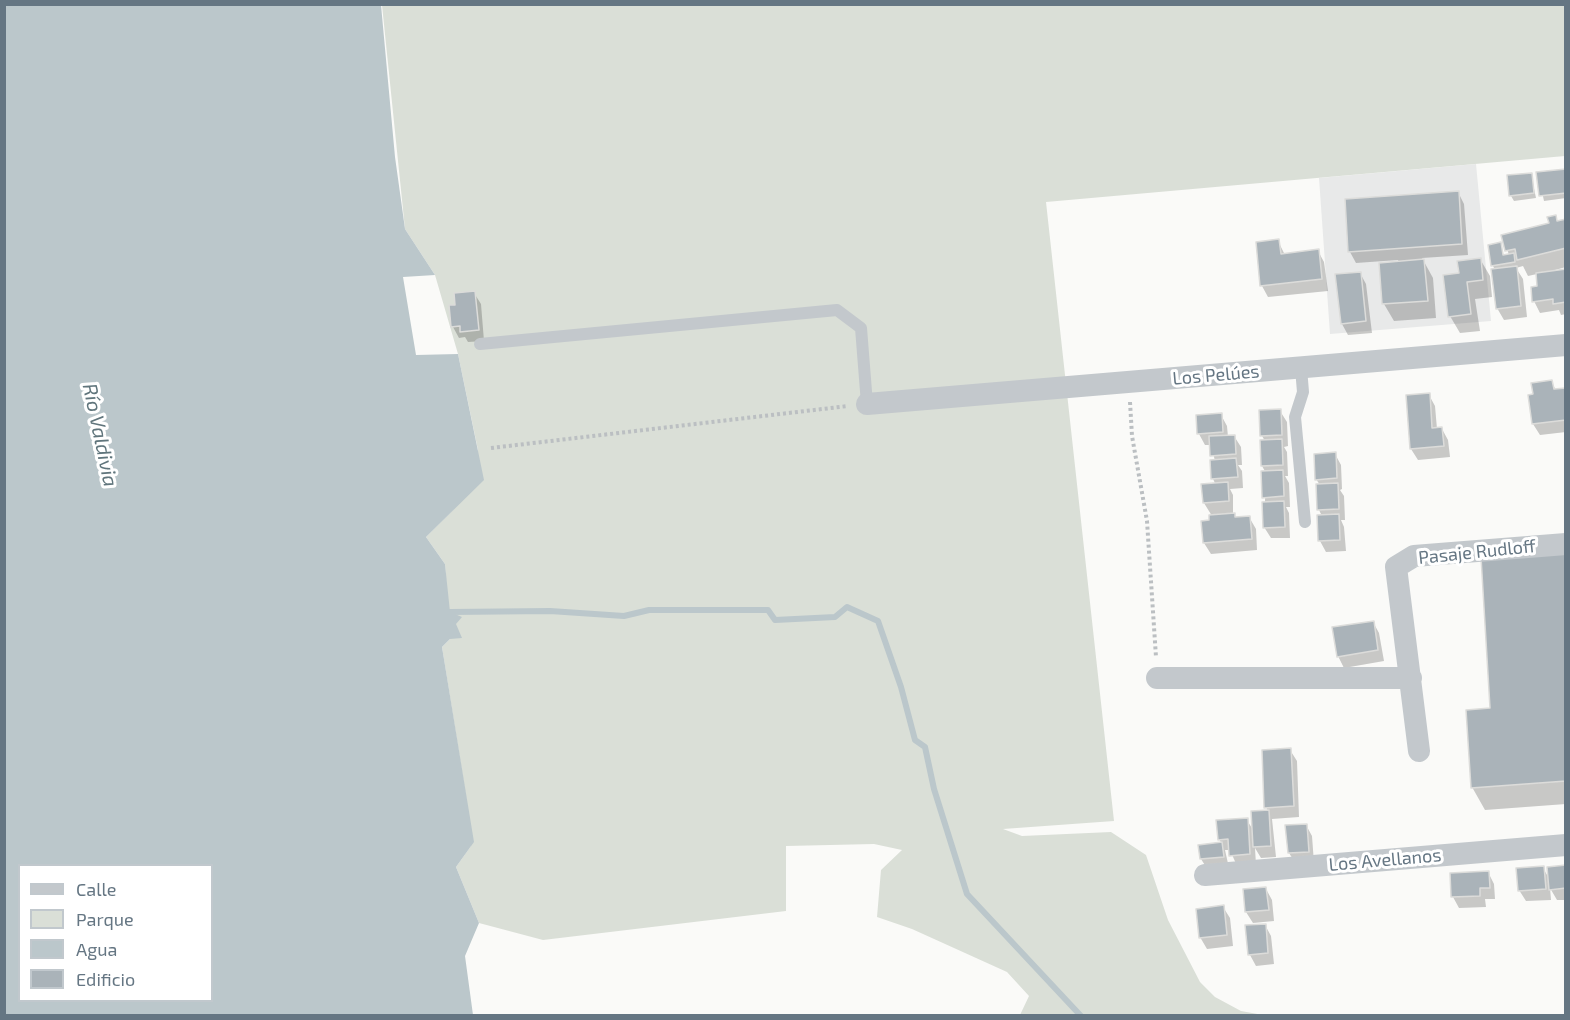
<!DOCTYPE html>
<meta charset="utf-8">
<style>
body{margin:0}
#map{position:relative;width:1570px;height:1020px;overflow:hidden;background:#fafaf8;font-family:"Exo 2",sans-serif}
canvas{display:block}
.frame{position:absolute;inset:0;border:6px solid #657683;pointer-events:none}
.legend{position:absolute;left:18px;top:864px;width:195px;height:138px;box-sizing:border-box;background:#fff;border:2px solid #c1c8cd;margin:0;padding:8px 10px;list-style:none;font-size:18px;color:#657683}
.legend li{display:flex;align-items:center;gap:12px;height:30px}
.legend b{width:30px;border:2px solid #c1c8cd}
</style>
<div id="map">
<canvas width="1570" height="1020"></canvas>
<div class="frame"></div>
<ul class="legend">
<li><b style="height:8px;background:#c3c8cc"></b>Calle</li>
<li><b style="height:16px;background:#dadfd7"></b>Parque</li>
<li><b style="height:16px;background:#bbc7cb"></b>Agua</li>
<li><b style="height:16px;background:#aab3b9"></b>Edificio</li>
</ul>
</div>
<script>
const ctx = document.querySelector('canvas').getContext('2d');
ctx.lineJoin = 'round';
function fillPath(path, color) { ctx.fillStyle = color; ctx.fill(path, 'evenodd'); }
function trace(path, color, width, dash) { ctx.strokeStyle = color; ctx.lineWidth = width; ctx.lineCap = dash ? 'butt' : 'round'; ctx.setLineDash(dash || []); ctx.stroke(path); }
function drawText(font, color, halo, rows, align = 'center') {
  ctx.font = font + ' "Exo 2",sans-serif'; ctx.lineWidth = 6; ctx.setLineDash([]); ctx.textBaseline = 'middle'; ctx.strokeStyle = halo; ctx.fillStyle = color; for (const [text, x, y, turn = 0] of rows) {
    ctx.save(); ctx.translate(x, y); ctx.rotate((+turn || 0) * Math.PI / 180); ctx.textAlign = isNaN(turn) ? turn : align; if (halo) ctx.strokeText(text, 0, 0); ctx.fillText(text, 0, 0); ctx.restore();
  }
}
fillPath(new Path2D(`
 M1476 164 1491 321 1330 334 1319 178Z`), '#e8e9e9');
fillPath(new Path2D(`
 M382 5H1565V156L1046 202 1114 821 1003 829 1022 836 1111 832 1146 855 1168 920 1200 982 1215 997 1241 1011 1263 1015H1020L1029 996 1007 972 912 929 877 917 881 870 902 850 874 844 786 846V911L543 940 479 923 456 867 471 846 467 803 442 647 450 639 445 564 426 537 453 510 478 450 458 354 435 275 405 229Z`), '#dadfd7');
fillPath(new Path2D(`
 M5 4 381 5 395 157 405 229 435 275 403 277 416 355 458 354 484 480 426 537 445 564 450 612 462 617 456 624 462 638 450 639 442 647 474 842 456 867 479 923 465 956 473 1015H5ZM20 866H212V1000H20Z`), '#bbc7cb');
fillPath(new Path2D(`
 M1565 170 1566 198 1544 201 1538 173Z
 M1531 174 1536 198 1514 201 1511 196Z
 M1458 192 1464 204 1468 255 1422 258 1433 278 1436 318 1394 321 1384 304 1381 264 1399 263 1398 260 1356 263 1350 252Z
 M1555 217 1558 222 1566 221V267L1555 270 1566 271V314L1561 315 1559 310 1540 313 1534 301 1539 288 1537 274 1528 276 1523 266 1516 268 1523 279 1527 317 1504 320 1497 308 1495 270 1493 266 1500 244 1504 256 1509 255 1503 236 1550 224Z
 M1278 241 1285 255 1318 251 1324 262 1328 291 1268 297 1262 286Z
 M1480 259 1490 276 1492 297 1475 299 1480 331 1460 333 1450 316 1460 274Z
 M1360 273 1366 284 1372 333 1348 335 1342 324Z
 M474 293 481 304 484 341 468 342 465 337 459 338 453 327 457 306Z
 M1551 382 1556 390 1566 389V432L1540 435 1533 424Z
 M1429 395 1435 406 1437 429H1442L1448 440 1450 457 1418 460 1411 449Z
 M1280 411 1287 422 1288 446 1284 447 1287 452 1288 476H1285L1289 483 1290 507H1286L1289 513 1290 538H1271L1264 527 1266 473 1262 466 1265 441 1262 436 1261 412Z
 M1221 415 1227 426 1228 437 1234 436 1241 447 1242 465H1238L1242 471 1243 488 1230 489 1233 495V513L1236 518 1249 517 1256 529 1257 550 1211 554 1204 543 1203 522H1211L1212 516 1204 503 1216 485 1213 479 1215 461 1211 445H1205L1199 434Z
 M1335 454 1341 465 1342 489 1340 490 1344 496 1345 520H1341L1344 527 1346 551 1326 552 1320 541 1322 516 1319 510 1320 485 1316 479Z
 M1566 551V804L1485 810 1472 787 1492 710Z
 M1373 622 1379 633 1384 661 1344 668 1338 656Z
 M1290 750 1297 761 1299 817 1272 819 1276 857 1261 858 1255 848 1256 865 1237 866 1230 850H1225L1229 868 1208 870 1201 859 1200 847 1222 844 1219 839 1247 820 1253 830 1268 811 1266 807Z
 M1306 825 1312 836 1314 863 1296 864 1289 853 1287 827Z
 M1566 867V900H1557L1550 888 1551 900 1526 901 1519 890 1543 868 1550 880Z
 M1488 872 1494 884 1495 899H1485L1486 907 1459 908 1453 897 1452 874Z
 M1266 889 1272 900 1274 921 1253 923 1246 912Z
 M1223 907 1230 918 1233 946 1207 949 1200 937Z
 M1265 925 1271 936 1274 964 1256 966 1250 955Z`), '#0003');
trace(new Path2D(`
 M450 612 550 611 624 616 649 610H768L775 620 835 617 847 607 878 621 901 687 915 740 925 747 934 789 967 894 1081 1016`), '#bbc7cb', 6);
const building = new Path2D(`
 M1566 169V193L1539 196 1536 172Z
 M1532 173 1534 193 1509 196 1507 175Z
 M1459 191 1462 244 1348 252 1345 199Z
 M1556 215 1557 221 1566 219V248L1517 260 1515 249 1505 251 1501 235 1549 223 1547 217Z
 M1279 239 1281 254 1319 249 1322 279 1260 286 1256 242Z
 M1501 242 1503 255 1514 253 1515 262 1491 266 1488 245Z
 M1481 258 1483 280 1467 282 1471 314 1448 317 1443 275 1459 273 1457 261Z
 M1424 259 1428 301 1382 304 1379 263Z
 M1517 266 1521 306 1496 309 1491 269Z
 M1566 269V302L1553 304V299L1532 302 1531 287 1537 286 1536 273Z
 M1361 272 1366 321 1341 324 1335 274Z
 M475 291 479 330 460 332V326L451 327 449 305H455L454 293Z
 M1552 380 1554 389 1566 388V420L1532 424 1528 395 1533 394 1531 383Z
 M1430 393 1432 428 1442 427 1444 446 1410 449 1406 395Z
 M1281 409 1282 435 1260 436 1259 410Z
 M1222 413 1223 432 1197 434 1196 415Z
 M1235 435 1236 454 1210 456 1209 436Z
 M1282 439 1283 465 1261 466 1260 440Z
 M1336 452 1337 478 1315 480 1314 454Z
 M1236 458 1238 477 1211 479 1210 460Z
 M1283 470 1284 496 1262 498 1261 471Z
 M1228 482 1229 501 1203 503 1201 484Z
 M1338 483 1339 509 1317 510 1316 484Z
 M1284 501 1285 527 1263 528 1262 502Z
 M1235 513V517L1250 516 1252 539 1203 543 1201 521 1209 520V515Z
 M1339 514 1340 540 1318 541 1317 515Z
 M1566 549V781L1471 788 1466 710 1490 708 1481 557Z
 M1374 621 1378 650 1337 657 1332 627Z
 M1291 748 1294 806 1264 808 1262 750Z
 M1269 810 1271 846 1253 847 1251 811Z
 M1248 818 1250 854 1229 856 1228 839 1218 840 1216 820Z
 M1307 824 1309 852 1288 853 1285 825Z
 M1222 842 1224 857 1200 859 1198 845Z
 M1566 865V888L1549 890 1547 867Z
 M1544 866 1546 889 1518 891 1516 868Z
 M1489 871 1490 888H1480V896L1451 897 1450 873Z
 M1266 887 1269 910 1245 912 1243 889Z
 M1224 905 1227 935 1199 938 1196 909Z
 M1266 924 1268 953 1248 955 1245 925Z`);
fillPath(building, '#aab3b9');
trace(building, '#dcdcda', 1.5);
trace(new Path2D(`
 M1130 402 1132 436 1147 521 1156 657
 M491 448 848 406`), '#bbbfc2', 4, [3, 3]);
trace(new Path2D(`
 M480 344 837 310 861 328 867 404
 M1301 368 1303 392 1295 417 1305 522`), '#c3c8cc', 12);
trace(new Path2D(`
 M867 404 1566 345
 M1157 678H1411
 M1419 751 1396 567 1414 556 1566 544
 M1205 875 1566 845`), '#c3c8cc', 22);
drawText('18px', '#657683', '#fff', [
 ["Los Pelúes",1216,375,-5],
 ["Pasaje Rudloff",1477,552,-6],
 ["Los Avellanos",1385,860,-5]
]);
drawText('italic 20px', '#60757c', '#fff', [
 ["Río Valdivia",100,435,78]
]);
</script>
